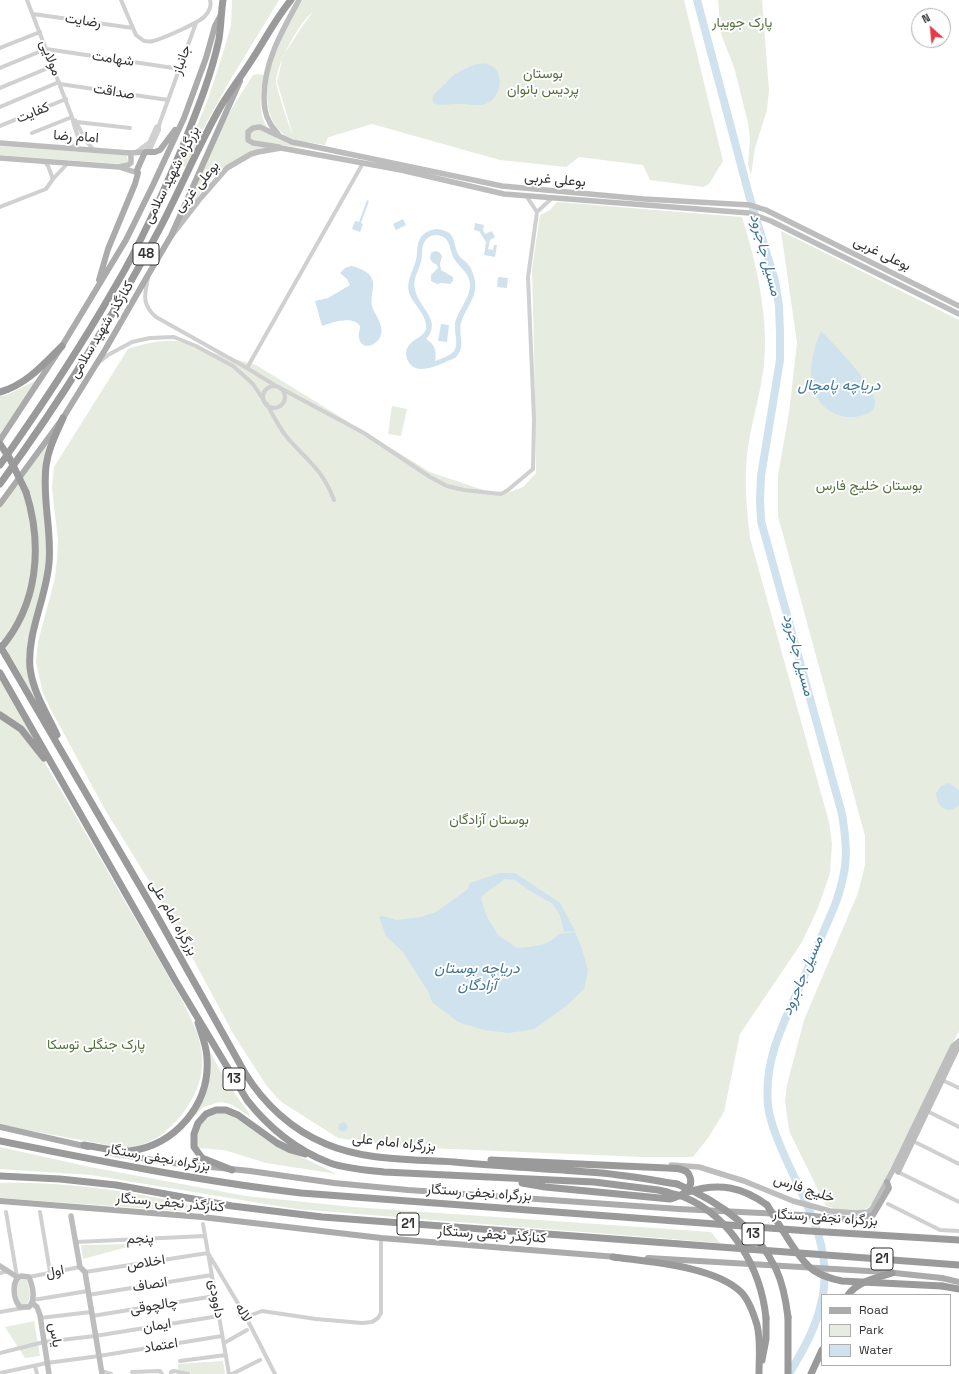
<!DOCTYPE html>
<meta charset="utf-8">
<style>
body{margin:0}
#map{position:relative;width:959px;height:1374px;overflow:hidden;background:#fff;font-family:"Space Grotesk",sans-serif}
canvas{display:block}
.legend{position:absolute;left:821px;top:1294px;width:130px;height:72px;box-sizing:border-box;background:#fff;border:1px solid #adadad;margin:0;padding:5px 7px;list-style:none;font-size:12px;color:#333}
.legend li{display:flex;align-items:center;gap:8px;height:20px}
.legend b{width:20px;border:1px solid #adadad}
.north{position:absolute;left:911px;top:8px;width:40px;height:40px;box-sizing:border-box;background:#fff;border:1px solid #adadad;border-radius:50%;rotate:333deg;font-size:11px;font-weight:700;line-height:16px;text-align:center;color:#333}
.north::after{content:'';display:block;margin:auto;width:14px;height:18px;background:#e63946;clip-path:polygon(50% 0,100% 100%,50% 72%,0 100%)}
</style>
<div id="map">
<canvas width="959" height="1374"></canvas>
<ul class="legend">
<li><b style="height:5px;background:#ababab"></b>Road</li>
<li><b style="height:11px;background:#e6ecdf"></b>Park</li>
<li><b style="height:11px;background:#cfe2ee"></b>Water</li>
</ul>
<div class="north">N</div>
</div>
<script>
const ctx = document.querySelector('canvas').getContext('2d');
ctx.lineJoin = 'round';
function fillPath(path, color) { ctx.fillStyle = color; ctx.fill(path, 'evenodd'); }
function trace(path, color, width, dash) { ctx.strokeStyle = color; ctx.lineWidth = width; ctx.lineCap = dash ? 'butt' : 'round'; ctx.setLineDash(dash || []); ctx.stroke(path); }
function drawText(font, color, halo, rows, align = 'center') {
  ctx.font = font + ' "Space Grotesk",Vazirmatn,sans-serif'; ctx.lineWidth = 4; ctx.setLineDash([]); ctx.textBaseline = 'middle'; ctx.strokeStyle = halo; ctx.fillStyle = color; for (const [text, x, y, turn = 0] of rows) {
    ctx.save(); ctx.translate(x, y); ctx.rotate((+turn || 0) * Math.PI / 180); ctx.textAlign = isNaN(turn) ? turn : align; if (halo) ctx.strokeText(text, 0, 0); ctx.fillText(text, 0, 0); ctx.restore();
  }
}
fillPath(new Path2D(`
 M232 0H279L229 82 203 129 159 233 187 165 185 167 181 164 208 99 224 50 231 25Z
 M303 0H684L723 161 709 184 703 187 650 180 643 165 579 157 566 167 500 160 372 124 329 137 308 136 328 137 325 145C313 143 297 142 286 136 263 122 264 82 272 60 274 53 278 47 281 40 287 26 293 12 303 0ZM313 12 301 28 283 56 277 82 293 135C290 129 276 87 276 82 277 63 299 22 313 12Z
 M718 0H762L769 90 767 110 755 148 751 175 748 164 750 138 748 123 734 67 721 34Z
 M258 74 264 75C261 91 257 112 267 127L262 125 246 132C244 149 262 147 273 147 260 152 241 156 229 164 211 175 195 201 183 219L181 216 224 121 253 75Z
 M256 129 264 130 281 140 304 148 256 142 251 139 250 134Z
 M0 146 124 155 127 156 128 161 127 164H120L0 155Z
 M557 202 742 217C756 261 769 317 764 364 761 395 750 425 747 456 744 484 747 511 750 538L829 822 832 844 830 873 818 908 802 942 740 1034 724 1112 708 1138 693 1157H643L404 1147 338 1138 280 1101 266 1085 234 1035 164 905 104 808 49 706 43 693 36 662 38 642 55 578 57 560 58 540 52 488 54 467 128 349C146 343 176 335 193 347L256 365 430 472 486 491 507 493 523 487 536 473 534 348 532 269 540 215 550 210Z
 M781 231 959 320V1031L877 1196C874 1200 872 1204 869 1207 859 1215 838 1209 826 1206L790 1133 788 1123 785 1101 787 1085 804 1020 858 893 865 865V836L778 516V475L789 413 797 343Z
 M37 380 0 434V396L7 395Z
 M392 406 407 409 401 436 388 434Z
 M58 426 49 444 47 560 28 656 48 721 5 647 11 638 38 564 22 477Z
 M19 481 25 497 32 533V574L21 611 2 643 0 639V507Z
 M0 680 38 745 0 714Z
 M0 717 11 724 41 756 182 1000C191 1018 200 1035 202 1055 205 1083 188 1112 167 1130 157 1140 142 1145 129 1149L0 1125Z
 M208 1048 224 1078 249 1113V1116L231 1104 220 1102 203 1107 195 1116V1113L205 1094Z
 M220 1111 238 1118 274 1144 337 1174 266 1163 224 1150 196 1148C197 1127 198 1116 220 1111Z
 M0 1147 90 1167 246 1196 353 1207 711 1232 720 1243 296 1209 91 1175 0 1169Z
 M0 1183C65 1181 129 1191 192 1205L181 1211 0 1198Z
 M138 1244 83 1259 81 1245Z
 M22 1279 27 1280C29 1289 33 1297 26 1305H22L19 1302 16 1285 17 1283Z
 M34 1321 40 1356 25 1358 5 1327Z
 M223 1361 225 1374H192L178 1371V1364Z`), '#e6ecdf');
fillPath(new Path2D(`
 M477 64C480 64 484 63 487 64 507 69 502 102 482 105 476 106 469 104 463 104 453 103 443 107 433 103 431 94 437 92 443 86 447 83 450 78 454 75 461 70 469 67 477 64Z
 M367 200 369 201 361 223 363 224 360 232 352 229 355 221 359 222Z
 M403 219 406 225 396 230 393 224Z
 M475 223 484 225 483 230 485 234 492 231 495 237 490 240 488 249 493 250 494 245H497L495 257 484 255 486 242 479 231 474 230Z
 M436 229C457 231 452 241 458 254 460 258 464 260 467 263 473 270 476 280 475 289 474 301 464 311 461 323 458 337 467 346 455 358 442 363 417 378 408 361 406 357 405 351 408 347 412 338 428 337 426 325 425 313 413 304 409 293 406 280 413 272 416 260 418 253 416 244 421 237 425 232 430 230 436 229ZM436 235C449 236 449 245 452 254 456 266 468 270 470 283 471 298 458 309 455 324 454 332 459 344 454 351 450 356 440 359 435 361 437 352 435 344 426 339 443 321 419 308 415 290 412 279 419 271 421 261 423 255 421 248 424 243 426 238 431 235 436 235Z
 M435 251 439 252 442 256 440 264 441 270 453 277V281L450 284 441 283 437 284 431 281V275L438 268 437 265 432 262 430 258 431 253Z
 M351 266C356 267 359 268 363 270 381 280 369 292 372 306 375 316 384 324 381 335 378 345 362 352 359 338 358 334 360 330 360 326 352 315 332 323 322 326L315 301 328 298 350 285 347 279 340 273 345 268Z
 M498 277 508 278 507 288 497 287Z
 M441 324 449 325 447 342 438 341Z
 M821 331C832 342 877 388 875 403 875 409 871 412 866 414 843 424 817 409 812 385 809 366 814 347 821 331Z
 M949 783 959 790V805C947 816 937 807 936 793L941 786Z
 M500 873H515L560 903 575 931 564 932 560 916 553 904 530 891 515 880 505 879 483 895 481 899 487 917 498 935 517 948C533 947 548 946 559 934L575 932 582 949 588 970 584 989 566 1006 534 1029 509 1033 484 1030 458 1022 432 1002 429 993 403 952 386 936 379 917 383 916 397 920 421 917 436 912 468 889 470 883Z
 M338.5 1127a4.5 4.5 0 1 1 9 0a4.5 4.5 0 1 1-9 0Z`), '#cfe2ee');
trace(new Path2D(`
 M697 0 749 195 775 281 779 306 780 333V360L761 476 760 500 761 521 842 814C848 851 848 869 835 905 823 933 811 961 799 988 781 1029 764 1061 768 1106 770 1121 776 1136 782 1150 802 1197 832 1241 823 1295
 M789 1374C803 1350 817 1327 822 1299`), '#cfe2ee', 8);
trace(new Path2D(`
 M27 0 72 117 74 125 78 137 76 144 71 148
 M121 0 136 35 144 41C147 41 150 42 153 41 162 39 198 23 204 17 209 12 212 7 210 0
 M33 14 133 28
 M0 48 40 32
 M0 68 46 49 180 69
 M60 84 168 100
 M0 88 53 66
 M0 107 59 82
 M75 120 86 141 94 150
 M77 122 130 128
 M0 126 66 99
 M32 133 72 117
 M136 152 148 143
 M145 152 156 127 159 125
 M149 152 159 130V125L196 23
 M44 161 48 166 53 179 68 163
 M527 197 537 212
 M0 207 46 189 53 179
 M148 278C145 294 141 304 156 317L247 368 276 386
 M98 363 108 355 132 342 150 338 174 337 196 346 233 366 253 384 265 402
 M247 368 363 163
 M263 397a11 11 0 1 1 22 0a11 11 0 1 1-22 0Z
 M282 389 364 433 430 477 447 486 464 490 501 494 508 490 533 469 534 419 528 277 537 212 552 198
 M267 404C273 415 278 426 286 436 306 460 322 468 334 500
 M942 1080 959 1088
 M927 1111 959 1127
 M913 1141 959 1164
 M898 1172 959 1202
 M888 1204 940 1230 959 1231
 M6 1212 17 1277
 M40 1212 50 1272
 M203 1224 229 1374
 M76 1242 205 1236
 M85 1272 208 1253 246 1317 275 1374
 M0 1273 8 1271
 M29 1277 80 1267
 M88 1295 212 1275
 M33 1300 88 1291
 M0 1312 23 1308
 M92 1316 215 1296
 M246 1317 262 1311 316 1319 362 1323 372 1322 378 1318 381 1313V1238
 M40 1318 91 1312
 M224 1343 247 1330
 M0 1353 44 1342 95 1336 219 1316
 M180 1361 226 1355
 M35 1366 37 1374
 M101 1371 111 1374
 M132 1372 160 1371 162 1374
 M0 1373 47 1363 99 1356 222 1336
 M171 1374V1372L174 1371 188 1374
 M232 1374 260 1360`), '#d0d0d0', 4);
trace(new Path2D(`
 M278 134C275 130 271 126 269 121 265 114 264 105 264 97 264 62 282 31 299 0
 M0 143 130 153 145 152
 M279 147 253 143 248 140V132L253 128 260 127 292 142 502 186 644 199 750 205 766 210 959 306
 M0 158 119 167 138 173
 M119 167 128 165 131 163V157L130 153
 M172 235 199 200 227 168 251 154 258 152 281 148 401 170 504 194 749 213 771 221 959 314
 M671 1165 699 1167 744 1181 793 1201 830 1211 856 1213 868 1212 872 1209 893 1170 953 1046 959 1041
 M898 1172 958 1047 959 1043
 M71 1216 80 1267 85 1272 102 1374
 M0 1266 17 1277
 M21 1276 29 1277C33 1287 36 1299 29 1307H20C13 1299 11 1280 21 1276Z
 M32 1303 37 1307 40 1315 49 1374`), '#bdbdbd', 5.5);
trace(new Path2D(`
 M99 280 108 249 135 184 138 173 137 170 145 152H155L160 150 175 130
 M0 440 62 346 126 240 153 185 184 118 206 58 215 26 221 15
 M0 504 63 418 105 350 148 275 171 236 240 81
 M0 1127 88 1147
 M111 1153 172 1163 250 1171 334 1183 408 1190 679 1209 802 1215 858 1220 873 1215 889 1188 887 1182
 M0 1201 202 1217 381 1238 617 1257
 M648 1258 885 1272 942 1278 959 1282`), '#ababab', 6);
trace(new Path2D(`
 M0 392C26 385 44 364 62 346
 M0 465C41 407 80 348 115 287 141 243 162 195 182 148 196 113 211 77 219 39 221 26 221 13 223 0
 M0 484C59 403 112 319 159 230 180 190 198 146 221 106 231 89 243 74 253 58 266 38 276 18 291 0
 M0 649C38 605 43 546 26 492
 M6 656 151 905 245 1073C264 1104 292 1130 326 1144 366 1161 411 1159 454 1162 490 1165 527 1168 563 1170 581 1172 600 1172 618 1175 638 1177 658 1181 677 1184
 M0 673 175 980 247 1100C268 1127 297 1151 330 1163 347 1169 366 1170 384 1172L594 1182 658 1190 667 1192
 M0 715 21 729 44 758
 M57 735C47 714 33 692 30 668 27 632 46 599 49 563 52 531 42 499 46 466 48 449 56 434 63 418
 M0 1141C99 1161 200 1181 301 1193L809 1231 959 1240
 M84 1145C98 1147 116 1152 130 1151 175 1145 210 1105 207 1059 207 1047 202 1035 198 1023
 M491 1160 667 1168C672 1168 679 1168 683 1170 687 1171 689 1174 690 1177 694 1189 680 1197 670 1199L545 1187 522 1183
 M232 1170 202 1158 194 1147V1134L198 1123 206 1114 216 1110H226L238 1115 277 1143 291 1150 305 1154
 M0 1176 60 1179 116 1185 232 1206 322 1217 959 1265
 M688 1192C719 1182 742 1187 767 1205
 M613 1257C650 1262 714 1266 741 1292 749 1300 754 1315 757 1325 761 1341 759 1358 759 1374
 M942 1286 959 1289
 M848 1295C858 1281 877 1278 892 1273
 M788 1317V1374
 M762 1360 766 1339V1318
 M811 1374 822 1350`), '#9a9a9a', 7);
trace(new Path2D(`
 M0 444 10 459 26 492
 M0 646 6 656
 M677 1184C719 1201 756 1228 776 1269 783 1284 786 1301 788 1317
 M667 1192C672 1194 679 1195 684 1197 732 1217 761 1269 766 1318
 M767 1205C778 1222 798 1259 813 1270 822 1276 832 1279 842 1281L942 1286`), '#9a9a9a', 7);
for (const [x, y, w] of [
 [146,254,26],
 [234,1079,22],
 [408,1224,22],
 [753,1234,22],
 [882,1259,22]
]) { const box = new Path2D(); box.roundRect(x - w / 2, y - 11, w, 22, 3); ctx.fillStyle = '#fff'; ctx.fill(box); trace(box, '#333', 1); }
drawText('bold 13px', '#333', null, [
 ["48",146,254],
 ["13",234,1079],
 ["21",408,1224],
 ["13",753,1234],
 ["21",882,1259]
]);
drawText('14px', '#333', '#fff', [
 ["رضایت",83,21,8],
 ["مولايی",50,58,69],
 ["شهامت",113,59,8],
 ["جانباز",182,60,-70],
 ["صداقت",114,92,9],
 ["کفایت",33,113,-22],
 ["امام رضا",76,137,4],
 ["بزرگراه شهید سلامی",172,175,-63],
 ["بوعلی غربی",555,180,5],
 ["بوعلی غربی",197,187,-50],
 ["بوعلی غربی",882,254,26],
 ["کنارگذر شهید سلامی",102,330,-59],
 ["بزرگراه امام علی",173,918,61],
 ["بزرگراه امام علی",394,1143,6],
 ["بزرگراه نجفی رستگار",158,1158,10],
 ["خلیج فارس",804,1189,18],
 ["بزرگراه نجفی رستگار",479,1193,4],
 ["کنارگذر نجفی رستگار",170,1203,5],
 ["بزرگراه نجفی رستگار",825,1218,4],
 ["کنارگذر نجفی رستگار",492,1235,4],
 ["پنجم",140,1239,-2],
 ["اخلاص",146,1263,-9],
 ["اول",55,1272,-11],
 ["انصاف",150,1285,-9],
 ["داوودی",216,1299,80],
 ["چالچوقی",154,1306,-9],
 ["لاله",243,1313,60],
 ["ایمان",157,1326,-9],
 ["یاس",55,1335,81],
 ["اعتماد",161,1346,-9]
]);
drawText('14px', '#56703f', '#fff', [
 ["پارک جویبار",742,23],
 ["بوستان",543,74],
 ["پردیس بانوان",543,90],
 ["بوستان خلیج فارس",869,486],
 ["بوستان آزادگان",489,820],
 ["پارک جنگلی توسکا",96,1045]
]);
drawText('italic 15px', '#3f7597', '#fff', [
 ["مسیل جاجرود",765,255,75],
 ["دریاچه پامچال",839,386],
 ["مسیل جاجرود",798,655,75],
 ["دریاچه بوستان",477,969],
 ["آزادگان",477,986],
 ["مسیل جاجرود",803,976,-67]
]);
</script>
